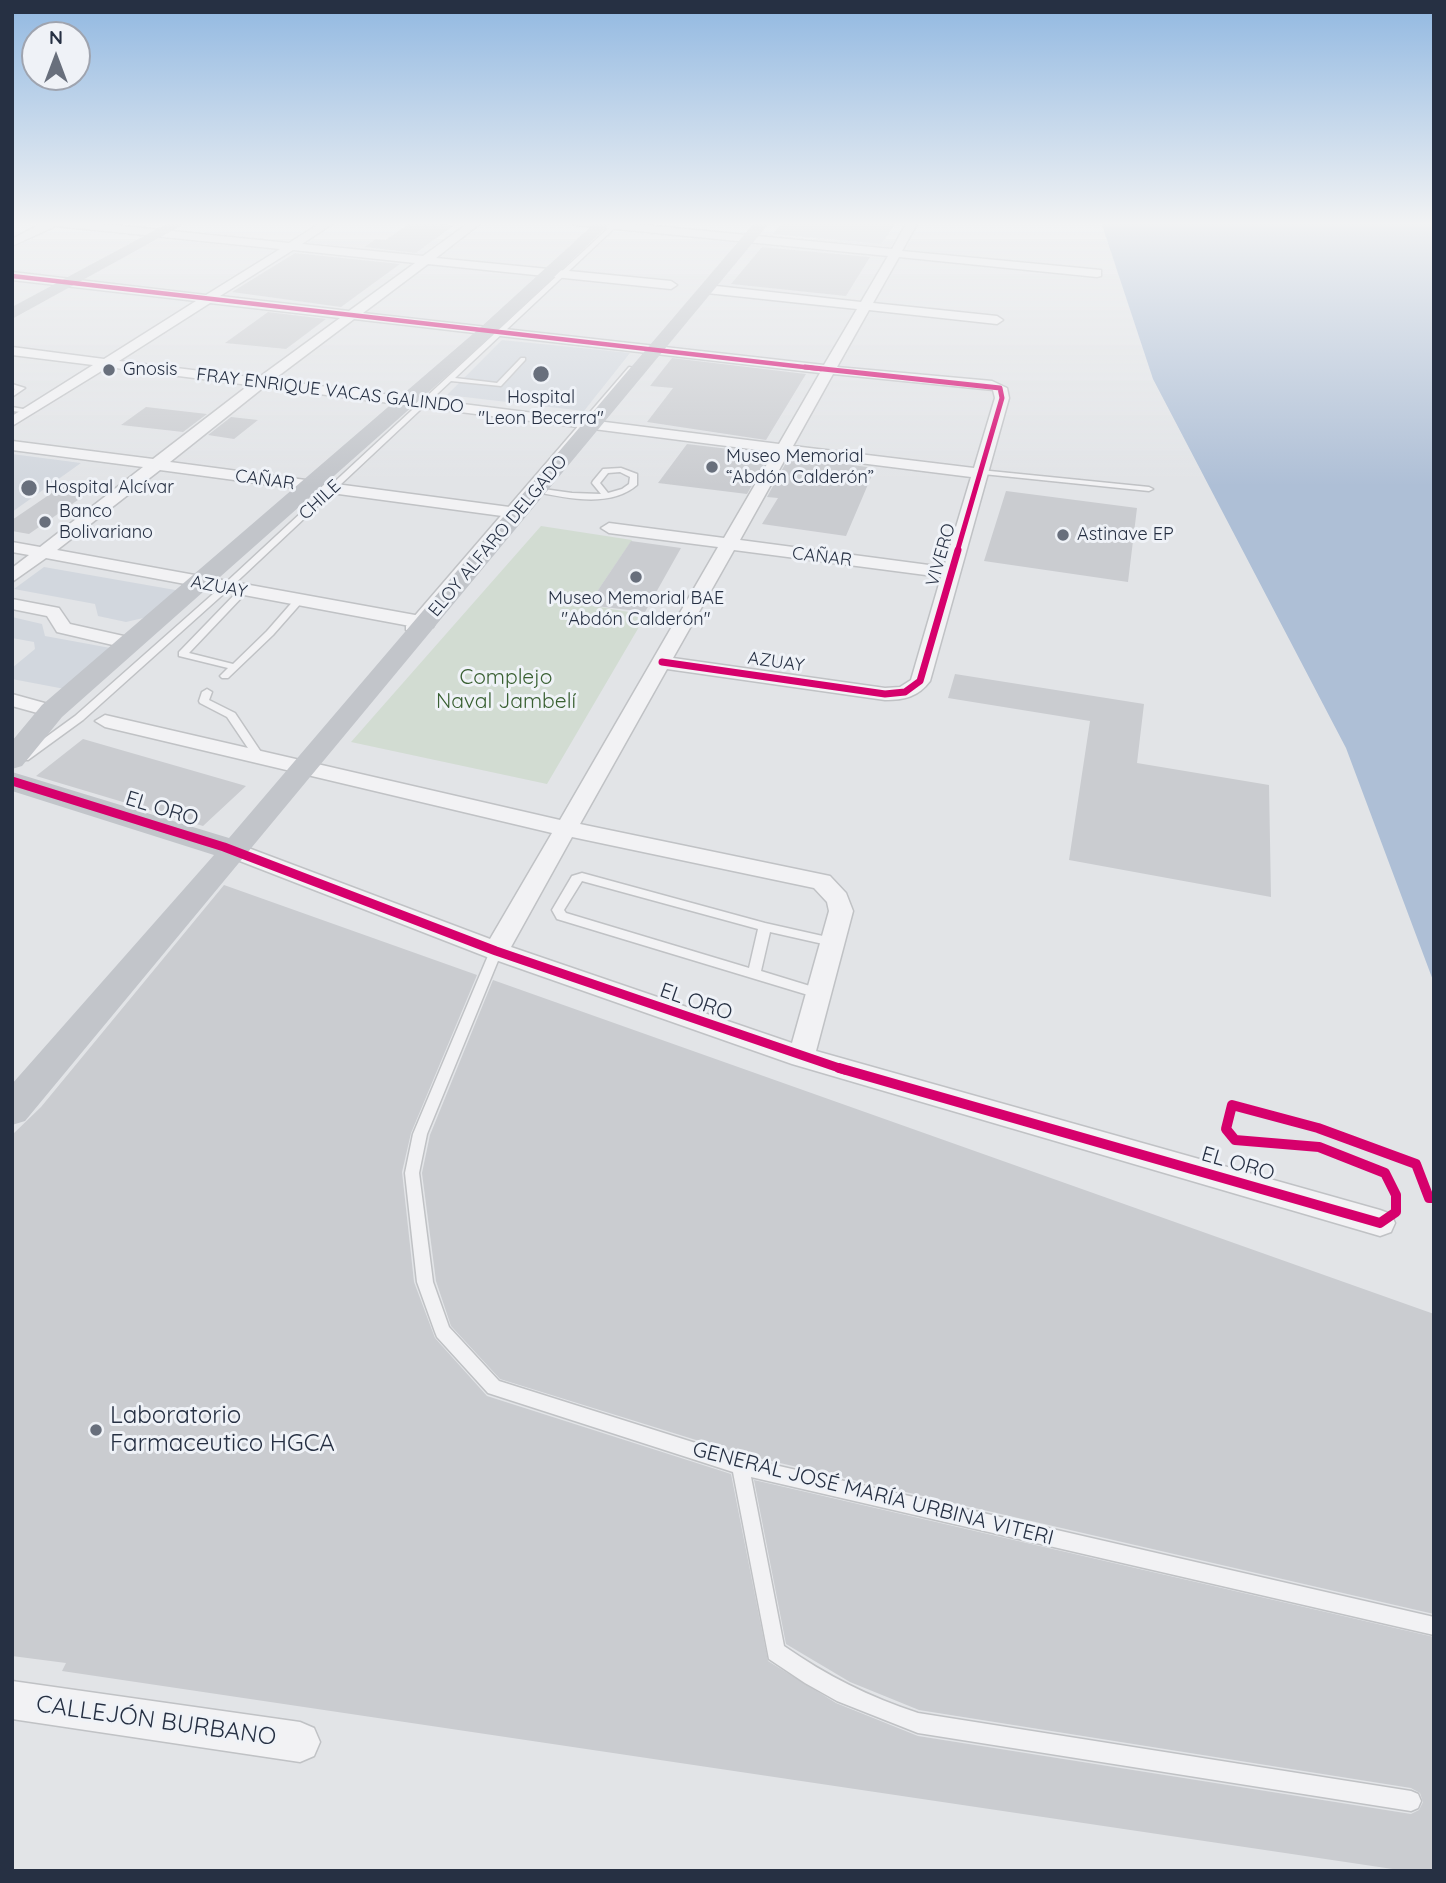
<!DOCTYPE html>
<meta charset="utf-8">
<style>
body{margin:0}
#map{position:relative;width:1446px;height:1883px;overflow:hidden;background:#e2e4e7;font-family:Quicksand,sans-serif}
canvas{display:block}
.frame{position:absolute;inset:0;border:14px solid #263043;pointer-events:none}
.north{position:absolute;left:21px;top:21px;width:70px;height:70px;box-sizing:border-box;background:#eff2f7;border:2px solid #9fa4af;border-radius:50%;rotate:0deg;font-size:19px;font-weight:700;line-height:28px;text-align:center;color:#263043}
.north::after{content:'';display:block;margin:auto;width:24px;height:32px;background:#686f7c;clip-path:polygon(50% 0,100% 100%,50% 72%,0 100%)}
</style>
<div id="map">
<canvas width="1446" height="1883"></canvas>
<div class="frame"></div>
<div class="north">N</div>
</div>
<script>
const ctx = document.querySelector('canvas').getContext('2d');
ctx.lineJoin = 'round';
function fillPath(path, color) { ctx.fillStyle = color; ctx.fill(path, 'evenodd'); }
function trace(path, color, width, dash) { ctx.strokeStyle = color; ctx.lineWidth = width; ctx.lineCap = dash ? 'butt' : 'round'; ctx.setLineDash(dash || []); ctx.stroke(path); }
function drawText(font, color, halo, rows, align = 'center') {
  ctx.font = font + ' Quicksand,sans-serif'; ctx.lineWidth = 6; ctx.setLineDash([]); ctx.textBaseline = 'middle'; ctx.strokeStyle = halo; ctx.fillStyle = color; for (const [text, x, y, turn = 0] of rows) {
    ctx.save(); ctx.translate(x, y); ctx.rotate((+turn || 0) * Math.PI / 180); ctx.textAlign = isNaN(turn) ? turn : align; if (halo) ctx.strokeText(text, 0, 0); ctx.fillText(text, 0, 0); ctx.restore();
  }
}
fillPath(new Path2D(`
 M783 222H897L881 244 773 234Z
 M502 340 630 353 584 411 447 395Z
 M12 454 81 463 12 512Z
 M44 567 181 591 152 616 126 622 98 616 95 604 14 589Z
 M12 617 42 624 45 636 116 649 70 690 12 679V668L35 649 34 642 12 638Z`), '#d2d7de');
fillPath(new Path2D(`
 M541 526 632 540 588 605 646 615 547 784 351 742Z`), '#d2dcd2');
fillPath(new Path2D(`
 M1101 222H1434V983L1346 748 1153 379Z`), '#aebfd6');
fillPath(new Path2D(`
 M411 222 454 225 416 253 364 247 376 239 386 240Z
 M762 247 870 257 846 296 731 284Z
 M295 253 400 264 341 307 232 292Z
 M268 312 326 319 286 349 225 343Z
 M672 358 806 374 766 440 647 422 673 388 650 386Z
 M146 407 207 414 183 432 121 425Z
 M231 417 258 420 234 439 208 435Z
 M687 444 770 454 747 494 658 483Z
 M789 457 875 468 846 536 762 524 778 498 767 497Z
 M68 482 98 486 29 534 12 531V520Z
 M1006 491 1137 508 1128 582 984 561Z
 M631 541 681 548 645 612 588 605Z
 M955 674 1144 704 1137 763 1269 785 1271 897 1069 860 1090 721 948 698Z
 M83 739 246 786 203 826 36 776Z
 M224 885 477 975 411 1133 402 1172 414 1282 435 1338 487 1396 731 1474 768 1661 836 1703 918 1736 1411 1814 1419 1810 1423 1802 1420 1793 1411 1788 919 1710 850 1682 786 1644 754 1480 1434 1637V1871H1406L62 1671 66 1663 12 1656V1135L41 1107Z
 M493 980 1434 1314V1614L741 1454 500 1379 451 1326 436 1281 422 1173 430 1135Z`), '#caccd0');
const lane = new Path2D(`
 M615 222H621L455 378 497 383 521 358H525V360L501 386 451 381 228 590 83 720 28 760H20L19 758 20 756 75 716 222 586Z
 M629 367 634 368 412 630H406V626Z
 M12 384 25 388 12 397V391L15 389 12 388Z
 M12 407 34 411 30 413 12 411Z
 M621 468 637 474V485C611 508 567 498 536 492L532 490 536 488 572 493 601 494 592 483 593 481 603 469ZM620 472 630 477 629 484 622 489 608 493 600 483 608 473Z
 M980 470 1149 487 1153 489 1149 491 983 474H980Z
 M242 589 246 592 245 594 189 653 233 664 267 631 295 599H301L303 601 273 635 228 678H222L220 676 228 668 179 656V652L239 590Z
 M207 689 212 692 209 700 235 713 265 758 264 760H256L227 717 200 703 199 701 202 692Z
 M582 873 765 923 836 939 838 942 836 945 832 946 770 932 761 971 823 990 824 993 823 996 818 998 557 919 552 910 572 876ZM582 881 758 929 749 968 566 913 564 910Z
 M496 947 502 951 427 1134 419 1173 433 1282 449 1327 499 1381 740 1457 1434 1617V1635L751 1477 784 1646C827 1676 869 1697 918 1713L1411 1791 1418 1794 1421 1801 1418 1808 1411 1811 918 1733 837 1701 805 1683 769 1659 733 1472 488 1393 437 1337 435 1332 417 1282 405 1173 413 1134 490 951Z`);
const street = new Path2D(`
 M83 222 289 243 322 222H335L302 244 423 256 470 222H482L436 258 671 281 677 285 671 289 428 264 363 313 824 365 857 309 707 293 701 289 707 285 861 302 888 256 576 225 571 222H612L892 249 907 222H918L902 251 1101 270V276L1097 277 899 257 873 303 997 316 1003 320 997 324 869 310 837 367 992 381 1007 388 1009 398 930 681C918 697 904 700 885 700L667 669 580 824 830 876 846 893 853 911 816 1051 1380 1210 1391 1214 1395 1223 1391 1232 1380 1236 792 1064 487 957 227 856 224 851 227 846H243L490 939 552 833 105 727 95 721 105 715 560 820 718 547 609 533 601 528 609 523 724 538 774 452 264 387 170 462 517 508 525 513 517 518 160 470 57 550 426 617 435 623 433 627 426 629 46 558 12 582V568L29 555 12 552V542L40 547 143 467 12 450V441L153 459 249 385 108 367 12 426V416L93 365 12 355V347L104 359 196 301 12 280V272L206 295 280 249 56 226 12 246V239L44 222ZM293 250 415 263 349 311 220 296ZM210 303 340 318 258 378 119 361ZM354 319 820 373 779 444 273 380ZM833 374 993 390 995 398 974 468 793 446ZM788 454 971 477 944 567 740 540ZM734 550 941 577 911 680 900 687 885 688 673 658ZM572 837 814 888 827 902 829 911 792 1043 511 947Z
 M12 599 59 608 70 624 137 639 139 643 130 649 57 632 47 616 12 609Z
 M12 694 59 707 62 711 52 717 12 706Z
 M12 1681 300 1722 314 1728 320 1742 314 1756 300 1762 12 1719Z`);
trace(lane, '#c0c2c5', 3);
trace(street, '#c0c2c5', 3);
fillPath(lane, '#f2f2f4');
fillPath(street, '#f2f2f4');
fillPath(new Path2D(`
 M170 222H188L12 319V307Z
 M596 222H612L493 335 62 717 22 766 12 769V741L42 705 481 327Z
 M755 222H770L25 1121 12 1125V1084L214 855 12 791V772L229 838Z`), '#c2c5ca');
trace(new Path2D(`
 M12 276 821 369`), '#d6006c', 4.5);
trace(new Path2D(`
 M805 367 1000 388 1002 398 957 552`), '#d6006c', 5);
trace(new Path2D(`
 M662 662 885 694 905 692 920 681 958 550`), '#d6006c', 7);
trace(new Path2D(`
 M12 781 224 847 496 951 845 1070`), '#d6006c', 9);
trace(new Path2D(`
 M839 1068 1380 1223 1396 1212V1195L1385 1173 1319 1147 1235 1140 1226 1129 1232 1105 1318 1128 1416 1164 1429 1198H1434`), '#d6006c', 10);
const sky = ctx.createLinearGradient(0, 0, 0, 486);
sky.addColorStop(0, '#91b8e1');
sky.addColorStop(0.46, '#f2f3f4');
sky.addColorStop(1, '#f2f3f400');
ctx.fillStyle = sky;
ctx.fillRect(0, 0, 1446, 486);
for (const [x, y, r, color] of [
 [109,370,7,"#686f7c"],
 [541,374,9,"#686f7c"],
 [712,467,7,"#686f7c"],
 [29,488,9,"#686f7c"],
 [45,522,7,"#686f7c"],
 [1063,535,7,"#686f7c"],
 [636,577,7,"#686f7c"],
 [96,1430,7,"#686f7c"]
]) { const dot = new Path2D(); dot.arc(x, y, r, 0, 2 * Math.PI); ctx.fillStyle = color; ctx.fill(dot); trace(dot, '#eff2f7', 2.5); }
drawText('18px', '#263043', '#eff2f7', [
 ["Gnosis",123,370],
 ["Hospital",541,398,"center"],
 ["\"Leon Becerra\"",541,419,"center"],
 ["Museo Memorial",726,457],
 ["“Abdón Calderón”",726,478],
 ["Hospital Alcívar",45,488],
 ["Banco",59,512],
 ["Bolivariano",59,533],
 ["Astinave EP",1077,535],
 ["Museo Memorial BAE",636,599,"center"],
 ["\"Abdón Calderón\"",636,620,"center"]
], 'left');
drawText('18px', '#263043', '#eff2f7', [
 ["FRAY ENRIQUE VACAS GALINDO",330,391,7],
 ["CAÑAR",265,480,8],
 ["CHILE",320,500,-43],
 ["ELOY ALFARO DELGADO",498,536,-50],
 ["VIVERO",941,555,-74],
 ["CAÑAR",822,557,7],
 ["AZUAY",219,587,11],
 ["AZUAY",776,662,8]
]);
drawText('21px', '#396032', '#eff2f7', [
 ["Complejo",506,678],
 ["Naval Jambelí",506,702]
]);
drawText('21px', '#263043', '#eff2f7', [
 ["EL ORO",162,809,17],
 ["EL ORO",696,1002,19],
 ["EL ORO",1238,1164,16],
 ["GENERAL JOSÉ MARÍA URBINA VITERI",873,1494,14]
]);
drawText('24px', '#263043', '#eff2f7', [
 ["Laboratorio",110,1416],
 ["Farmaceutico HGCA",110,1444]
], 'left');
drawText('24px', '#263043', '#eff2f7', [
 ["CALLEJÓN BURBANO",156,1721,8]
]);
</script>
